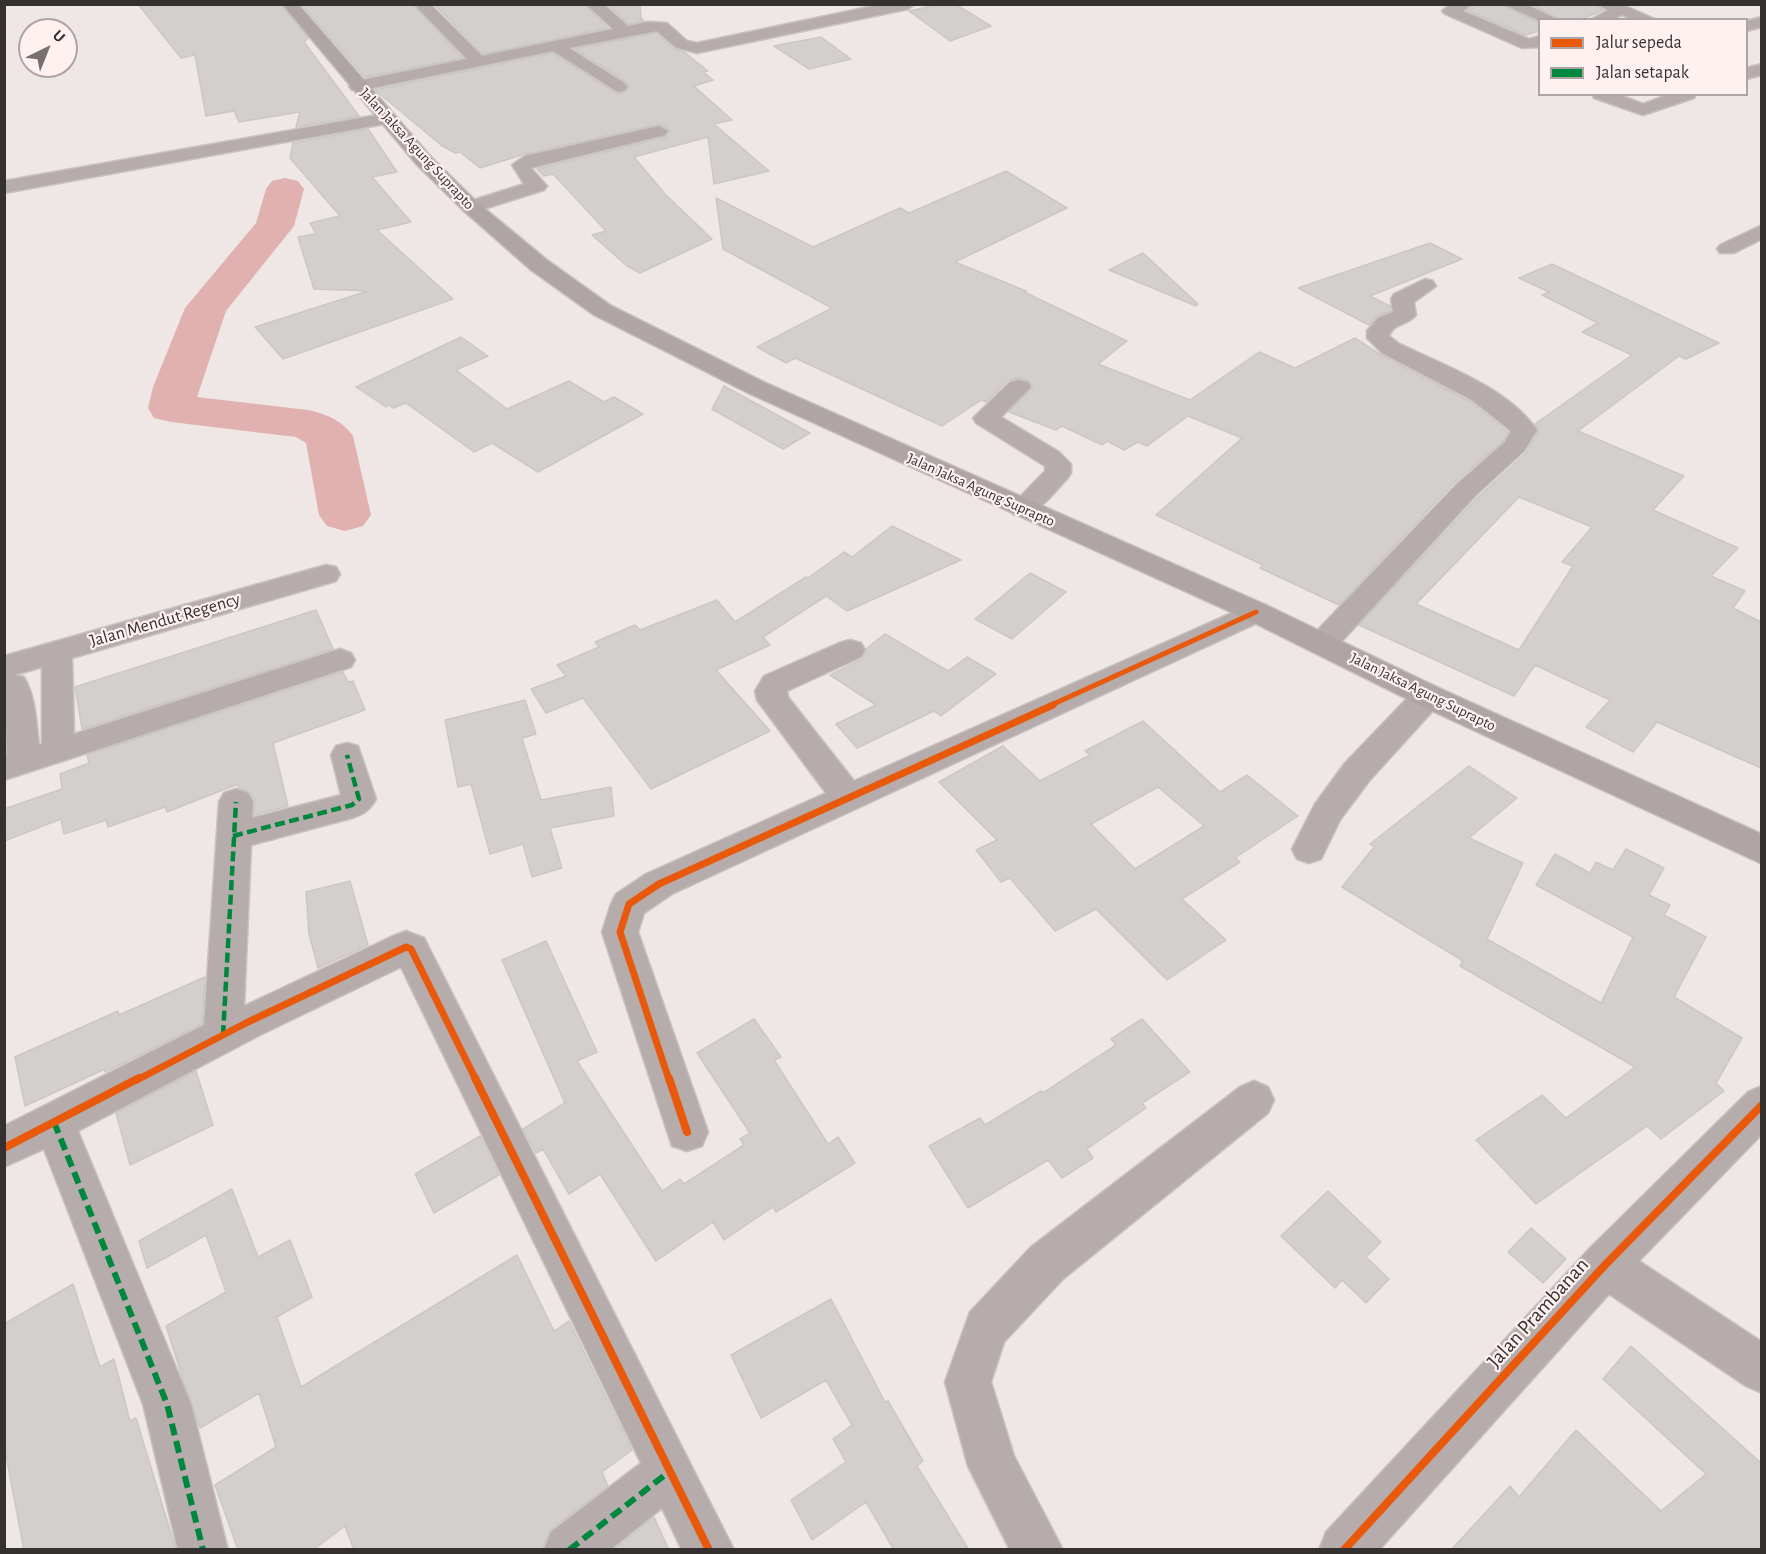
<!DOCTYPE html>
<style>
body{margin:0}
#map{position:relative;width:1766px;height:1554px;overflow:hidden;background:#eee7e6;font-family:"Alegreya Sans",sans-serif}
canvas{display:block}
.frame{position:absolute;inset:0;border:6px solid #363131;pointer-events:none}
.legend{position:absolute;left:1538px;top:18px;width:210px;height:78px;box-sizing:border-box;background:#fff1f0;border:2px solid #afa4a4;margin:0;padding:8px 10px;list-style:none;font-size:18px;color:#363131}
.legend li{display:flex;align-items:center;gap:12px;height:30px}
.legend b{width:30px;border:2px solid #afa4a4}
.north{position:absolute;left:18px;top:18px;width:60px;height:60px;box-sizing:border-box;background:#fff1f0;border:2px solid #afa4a4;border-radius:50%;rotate:43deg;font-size:16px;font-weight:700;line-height:24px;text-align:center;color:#363131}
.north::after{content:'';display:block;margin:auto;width:21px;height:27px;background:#767170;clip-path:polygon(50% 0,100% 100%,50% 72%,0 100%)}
</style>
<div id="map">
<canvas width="1766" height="1554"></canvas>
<div class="frame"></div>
<ul class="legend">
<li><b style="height:8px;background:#e8590c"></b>Jalur sepeda</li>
<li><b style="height:8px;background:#00873e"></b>Jalan setapak</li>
</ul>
<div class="north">U</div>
</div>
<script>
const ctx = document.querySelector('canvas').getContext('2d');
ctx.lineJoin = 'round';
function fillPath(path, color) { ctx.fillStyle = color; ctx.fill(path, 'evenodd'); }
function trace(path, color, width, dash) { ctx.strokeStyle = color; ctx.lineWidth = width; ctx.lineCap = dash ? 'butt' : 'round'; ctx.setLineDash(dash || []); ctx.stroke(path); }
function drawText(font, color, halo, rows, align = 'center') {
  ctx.font = font + ' "Alegreya Sans",sans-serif'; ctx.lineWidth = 4.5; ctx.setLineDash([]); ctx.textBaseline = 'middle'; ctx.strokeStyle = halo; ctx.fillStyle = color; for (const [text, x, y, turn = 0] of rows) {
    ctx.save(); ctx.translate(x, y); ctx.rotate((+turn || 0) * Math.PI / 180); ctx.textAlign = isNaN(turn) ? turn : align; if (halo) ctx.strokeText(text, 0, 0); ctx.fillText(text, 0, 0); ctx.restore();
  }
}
fillPath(new Path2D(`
 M285 178 298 181 304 189 294 226 226 311 197 397 308 410C326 414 342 420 353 436L371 515 363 526 345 531 327 526 319 515 306 443 296 437 171 422 154 418 148 408 153 387 185 308 256 223 266 189 272 181Z`), '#e1b1af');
const building = new Path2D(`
 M138 4H280L308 38 304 42 359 116 296 127 300 112 239 122 234 111 206 116 195 55 181 58Z
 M301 4H412L463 58 365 77Z
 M434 4H584L608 28 483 54Z
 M607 4H640L641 18 644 21 629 24Z
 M941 4H955L991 26 950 41 909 11Z
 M1474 4H1501L1539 23V31L1526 35 1467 10Z
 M1531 4H1595L1603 10 1580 20H1561Z
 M656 33 674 49 683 51 708 71 703 72 713 80 694 86 732 120 714 124 769 171 714 184 708 137 634 157 665 194 712 239 640 273 627 266 592 235 606 231 553 174 544 176 537 169 666 137 669 129 659 124 525 154 480 168 460 152 455 153 441 145 375 90 553 53 617 94 624 93 629 87 625 81 575 49Z
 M821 37 851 59 809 69 774 46Z
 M368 129 397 172 372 177 411 222 377 230 453 299 283 359 255 327 368 291 314 289 298 237 316 234 310 223 340 216 290 158 293 143Z
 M1006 171 1067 208 955 262 1026 291 1024 292 1127 341 1098 364 1190 400 1259 352 1295 368 1355 338 1381 355 1471 402 1508 432 1503 441 1455 482 1339 605 1260 568 1263 565 1156 515 1242 438 1188 416 1147 446 1138 442 1124 450 1107 441 1102 445 1062 426 1056 430 1009 412 1033 387 1028 380 1019 378 1008 380 986 402 981 400 942 426 795 358 786 363 757 347 832 308 723 249 716 198 813 247 900 208 909 213Z
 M1430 243 1462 259 1370 296 1390 306V311L1377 316 1369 325 1298 288Z
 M1143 253 1198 304 1196 306 1109 270Z
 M1552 264 1719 343 1686 359 1679 356 1578 431 1684 476 1653 510 1738 548 1711 576 1745 591 1733 608 1761 622V768L1657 722 1633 752 1586 727 1610 700 1535 665 1514 696 1359 625 1477 498 1526 453 1539 431 1535 424 1632 355 1582 332 1598 323 1542 295 1549 292 1519 278ZM1519 497 1592 527 1562 562 1573 566 1519 650 1416 604Z
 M461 337 488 356 456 370 507 409 569 381 604 402 614 397 643 414 538 472 492 443 474 452 406 403 393 408 389 405 386 407 356 387Z
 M724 386 810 433 783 449 712 409Z
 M892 526 961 560 847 611 826 596 763 637 770 645 716 670 770 731 651 789 583 698 546 713 531 689 566 676 557 665 599 647 595 642 635 625 640 630 717 600 735 622 806 577 808 578 844 552 852 557Z
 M1030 573 1066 592 1012 639 975 619Z
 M316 610 333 649 82 729 75 687Z
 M885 634 948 671 967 657 996 674 941 716 934 711 857 748 836 724 876 705 830 675 862 659 867 648Z
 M343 672 348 682 353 681 365 710 273 743 288 806 254 815 255 801 250 792 239 788 238 784 167 812 165 807 108 827 106 820 64 834 61 819 4 841V809L62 789 60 774 89 763 87 755Z
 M525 700 536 734 522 738 541 800 611 787 614 816 550 828 562 868 532 877 523 844 490 854 471 784 458 787 445 720Z
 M1143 721 1220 792 1247 775 1298 816 1235 858 1240 862 1182 899 1226 940 1167 980 1096 909 1055 931 1010 878 1001 882 976 850 997 840 939 782 1003 746 1040 781 1090 755 1085 751ZM1158 787 1204 826 1135 869 1091 824Z
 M1469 766 1517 798 1469 838 1523 863 1487 939 1601 1003 1633 937 1536 885 1555 854 1590 873 1596 862 1613 870 1626 849 1664 868 1649 895 1670 905 1664 915 1706 937 1674 997 1742 1038 1716 1083 1724 1091 1661 1139 1647 1126 1536 1204 1476 1140 1542 1095 1566 1118 1635 1067 1460 966 1463 961 1342 887 1374 847 1370 844Z
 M350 881 368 945 318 968 309 934 306 892Z
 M546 941 597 1052 577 1061 662 1191 680 1179 684 1184 744 1145 740 1139 750 1133 697 1053 754 1019 781 1057 774 1060 828 1144 838 1137 855 1163 776 1212 773 1207 724 1240 713 1222 656 1261 600 1174 569 1194 543 1149 536 1153 523 1129 565 1103 502 960Z
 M205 977 202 1024 105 1072V1069L25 1106 15 1057 118 1011 119 1015Z
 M1142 1019 1190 1072 1142 1103 1146 1108 1087 1149 1093 1158 1062 1178 1048 1160 968 1208 929 1146 980 1118 985 1125 1041 1091 1043 1093 1116 1045 1111 1039Z
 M196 1071 213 1125 130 1165 116 1113Z
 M480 1136 499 1175 434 1213 415 1174Z
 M232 1189 258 1257 290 1240 312 1297 277 1317 301 1387 517 1255 554 1331 569 1321 632 1450 602 1472 608 1486 550 1530 542 1550H354L345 1526 313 1550H238L215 1485 276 1447 259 1393 200 1428 181 1373 166 1326 226 1292 206 1235 147 1268 139 1241Z
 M1328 1191 1381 1242 1366 1257 1389 1279 1366 1303 1342 1280 1335 1288 1281 1236Z
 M1531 1228 1566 1259 1543 1283 1508 1252Z
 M73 1284 100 1367 114 1359 130 1421 136 1418 176 1550H24L4 1445V1324Z
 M831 1299 885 1402 888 1401 923 1461 917 1466 969 1550H894L866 1502 812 1540 791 1500 846 1462 833 1439 852 1425 826 1380 761 1418 731 1355Z
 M1631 1346 1761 1463V1550H1451L1510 1486 1519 1497 1576 1430 1661 1511 1706 1474 1603 1379Z
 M654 1517 669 1550H614Z`);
fillPath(building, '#d4cfcf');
trace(building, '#ccc7c6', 1.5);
const minor = new Path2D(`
 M414 4H430L482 56 613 29 586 4H603L628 26 648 22 667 23 687 41 697 43 883 4H915L908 9 697 53 675 47 657 31 569 48 624 83 627 87 624 91 618 92 553 51 358 91 352 90 349 86 352 82 467 59Z
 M1451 4H1472L1463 11 1529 39 1540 36V47L1522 48 1445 14 1442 11Z
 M1503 4H1525L1559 20 1540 21Z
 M1597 4H1621L1657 20H1634L1622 15 1612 20H1590L1608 10Z
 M1762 17V27L1746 31V21Z
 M1762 64V75L1746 79V68Z
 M1592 94H1617L1643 104 1670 94H1696L1694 98 1643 115 1594 98Z
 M389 113 398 118 395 122 4 193V181Z
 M659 126 668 131 665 135 531 168 547 186 544 190 471 213 464 211 461 207 464 203 524 184 512 165 525 156Z
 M1762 225V239L1734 253H1720L1717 249 1720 245Z
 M1425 279 1433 281 1436 286 1414 302 1416 315C1409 325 1393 323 1389 336L1398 343C1444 366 1506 386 1537 430L1524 451 1475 496 1333 651 1322 654 1311 651 1307 644 1311 637 1457 484 1505 442 1511 431 1472 400 1382 353 1367 338V331L1378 318 1393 312 1391 299 1394 294Z
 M1019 380 1028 382 1031 387 1001 417 1059 452 1071 464V473L1067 479C1052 494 1036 520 1013 514L1009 508 1045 471V466L976 423 973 418 1010 382Z
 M326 565 336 567 340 574 336 581 72 658 74 734 340 649 351 653 355 660 351 667 4 780V755H7L4 656ZM42 667V744L39 745C36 721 36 698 24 677L15 675Z
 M1256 602 1266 605 1271 612 1266 619 672 894 644 913 638 932 708 1132 702 1146 687 1151 672 1146 602 932 611 904 616 894 646 874 826 793 757 700 755 691 764 676 839 643 850 640 861 643 865 650 861 657 787 691 788 697 854 781Z
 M1428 685 1439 688 1444 696 1439 704 1369 781 1340 820 1321 859 1309 863 1297 859 1292 849 1315 804 1345 763 1417 688Z
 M347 743 358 746 376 799C370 810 364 814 352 818L251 845 244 1006 393 936 406 931 424 938 734 1550H682L662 1508 610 1550H544L551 1532 641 1463 401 967 260 1035 78 1131 191 1404 228 1550H178L143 1404 44 1149 4 1167V1126L204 1025 219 802 224 793 236 789 248 793 253 802 252 818 341 795 331 755 336 746Z
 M1254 1081 1268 1087 1274 1100 1268 1113 1063 1279 1004 1342 991 1382 1014 1456 1063 1550H1010L968 1466 945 1382 970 1312 1031 1247 1240 1087Z
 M1762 1086V1134L1639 1261 1762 1342V1393L1746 1386 1609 1294 1379 1550H1319L1326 1532 1589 1249 1748 1092Z`);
const major = new Path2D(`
 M282 4H298L431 157 478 203 547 260 610 305 766 383 1266 605 1439 688 1762 834V864L1417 704 1246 619 748 393 594 315 531 270 464 211 417 165Z`);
trace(minor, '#c8c3c3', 3);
trace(major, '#c8c3c3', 3);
fillPath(minor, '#b7acac');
fillPath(major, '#afa5a5');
trace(new Path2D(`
 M233 836 352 805 359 799 347 755
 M223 1035 236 802`), '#00873e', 4.5, [10, 4.5]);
trace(new Path2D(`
 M54 1122 167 1404 203 1550
 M569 1550 670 1471`), '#00873e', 6, [12, 6]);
trace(new Path2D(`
 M1049 706 1256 612`), '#e8590c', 5);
trace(new Path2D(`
 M137 1080 246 1023 406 947 411 949 476 1080
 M669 1080 620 932 629 904 659 884 1053 705`), '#e8590c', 7);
trace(new Path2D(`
 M475 1078 709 1550
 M669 1078 687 1132
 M4 1148 139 1078
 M1344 1550 1605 1265 1762 1105`), '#e8590c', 8);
drawText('15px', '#363131', '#fff1f0', [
 ["Jalan Jaksa Agung Suprapto",417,149,47],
 ["Jalan Jaksa Agung Suprapto",981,490,24],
 ["Jalan Jaksa Agung Suprapto",1423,692,26]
]);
drawText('18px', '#363131', '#fff1f0', [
 ["Jalan Mendut Regency",165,620,-16]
]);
drawText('21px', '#363131', '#fff1f0', [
 ["Jalan Prambanan",1538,1313,-48]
]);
</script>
